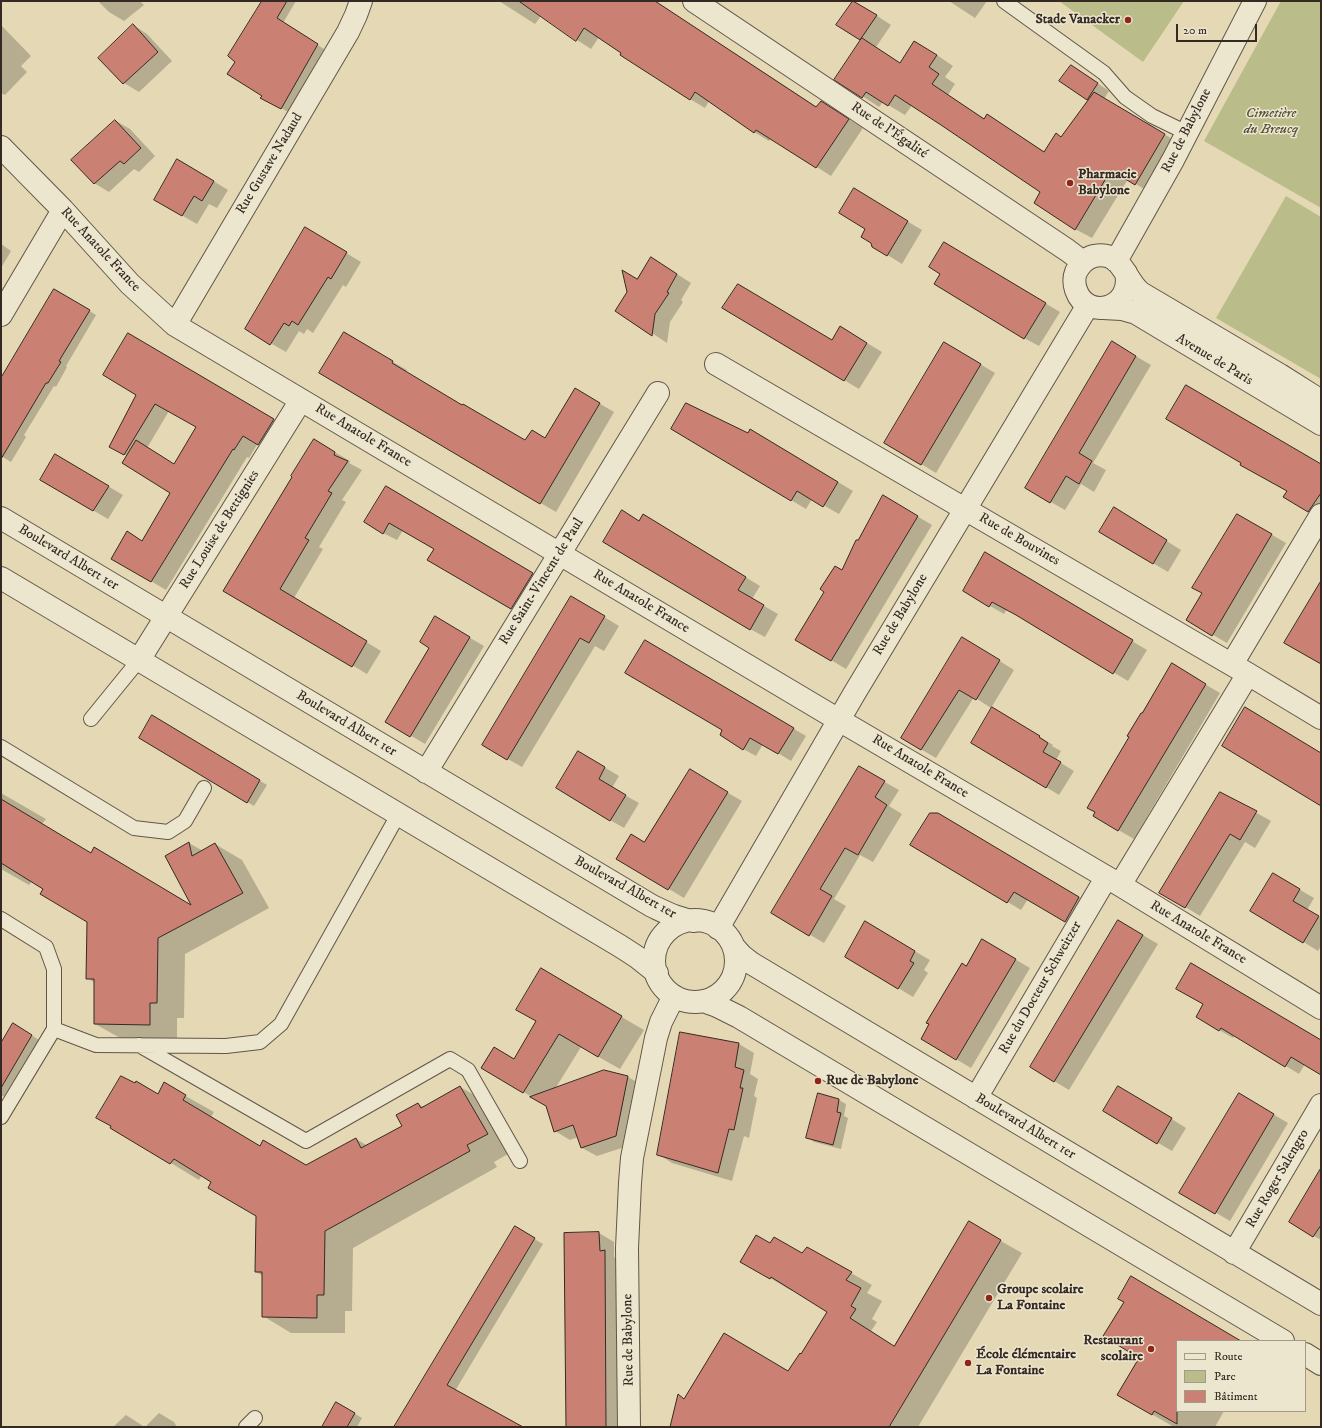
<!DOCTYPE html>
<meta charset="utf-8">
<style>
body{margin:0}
#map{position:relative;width:1322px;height:1428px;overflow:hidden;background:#e4d8b5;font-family:"IM FELL DW Pica",serif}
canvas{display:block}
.frame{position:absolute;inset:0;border:2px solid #352a23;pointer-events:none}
.legend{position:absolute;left:1176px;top:1340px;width:130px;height:72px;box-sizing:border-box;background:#ede6cf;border:1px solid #a39b8a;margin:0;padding:5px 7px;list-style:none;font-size:12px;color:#352a23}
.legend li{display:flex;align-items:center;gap:8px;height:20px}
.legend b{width:20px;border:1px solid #a39b8a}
.scale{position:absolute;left:1176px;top:24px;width:81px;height:18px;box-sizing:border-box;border:2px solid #352a23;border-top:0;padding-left:5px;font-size:12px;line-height:14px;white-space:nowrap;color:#352a23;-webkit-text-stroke:3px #ede6cf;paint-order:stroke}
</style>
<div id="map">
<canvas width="1322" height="1428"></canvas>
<div class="frame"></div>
<ul class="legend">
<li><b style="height:5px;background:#ede6cf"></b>Route</li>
<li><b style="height:11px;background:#babd89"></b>Parc</li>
<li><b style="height:11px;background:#ca8173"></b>Bâtiment</li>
</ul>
<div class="scale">20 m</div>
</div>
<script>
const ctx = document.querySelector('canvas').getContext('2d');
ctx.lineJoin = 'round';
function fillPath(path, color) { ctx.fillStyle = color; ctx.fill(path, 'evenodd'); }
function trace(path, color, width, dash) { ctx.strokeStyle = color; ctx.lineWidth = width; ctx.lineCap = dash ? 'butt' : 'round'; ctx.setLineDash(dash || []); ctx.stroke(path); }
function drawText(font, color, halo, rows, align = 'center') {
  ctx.font = font + ' "IM FELL DW Pica",serif'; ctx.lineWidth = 3; ctx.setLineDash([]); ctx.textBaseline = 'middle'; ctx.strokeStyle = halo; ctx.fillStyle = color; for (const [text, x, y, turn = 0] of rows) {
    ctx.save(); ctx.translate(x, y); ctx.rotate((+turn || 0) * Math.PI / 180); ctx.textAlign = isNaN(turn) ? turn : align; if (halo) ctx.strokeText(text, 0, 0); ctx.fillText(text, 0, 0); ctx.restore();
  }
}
fillPath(new Path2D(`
 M1059 1H1184L1143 62Z
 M1281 1H1321V208L1204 141Z
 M1286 196 1321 217V379L1216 318Z`), '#babd89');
fillPath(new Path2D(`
 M98 1H140L144 5 124 21 109 12Z
 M263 1H296L283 23 324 49 288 112 262 97 263 95 236 61Z
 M499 1H655L817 107 821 102 863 128 831 176 771 138 769 141 754 132 709 101 705 108 690 99 599 37 591 49 577 40 541 16 535 24Z
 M949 1H987L975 18Z
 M868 10 891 25 876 47 900 64 931 51 953 66 945 77 955 84 948 95 985 119 987 115 1003 125 1045 152 1061 138 1089 100 1060 81 1072 66 1109 91 1104 99 1181 144 1152 194 1128 179 1092 238 1075 229 1042 192 912 105 905 115 883 102 879 107 836 79 862 40 838 25Z
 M1 25 31 56 21 66 27 72 5 95 1 93Z
 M133 25 147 34 172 61 139 92 124 83 99 58Z
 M116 121 130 129 155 156 139 172 134 169 109 192 94 183Z
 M192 168 228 190 217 208 209 204 197 224 155 200Z
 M868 198 922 230 902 264 873 246 867 229Z
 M320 237 361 262 346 287 343 285 313 333 307 329 304 334 299 331 286 352 246 329Z
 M1 244 11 251 1 268Z
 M959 252 1060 312 1039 346 1024 338 941 274Z
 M652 258 691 283 681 300 683 302 670 322 667 343 617 310Z
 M55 290 96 315 66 366 67 367 56 387 54 386 24 435 26 437 11 462 1 456V380Z
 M128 334 288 428 273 452 258 443 249 458 247 457 166 590 112 558 143 542 171 493 127 456 110 446 137 394ZM169 411 198 427 175 465 147 448Z
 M344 334 407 370 406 372 463 406 526 442 546 439 590 398 614 412 556 512 320 373Z
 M855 336 882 352 859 389 844 380 832 341Z
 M945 343 995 373 936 473 885 442Z
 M1127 351 1151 365 1093 463 1106 470 1094 492 1081 484 1065 510 1026 488Z
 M748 434 765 438 853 491 839 514 812 499 806 509 791 500Z
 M314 440 350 461 349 463 362 470 342 500 346 502 319 547 323 549 294 598 381 651 367 674 225 590Z
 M55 455 123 495 108 519 41 480Z
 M1321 465V518L1285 497Z
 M386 487 546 582 525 616 428 559 435 548 403 530 397 540 383 533Z
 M898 505 932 525 846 669 796 639 842 572 858 542Z
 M1238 515 1286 543 1227 643 1187 620 1203 593Z
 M1128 517 1181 550 1168 572 1100 532Z
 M639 522 658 524 760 586 752 599 778 614 765 637 750 629Z
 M1000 562 1147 650 1128 681 1007 609 1004 614 990 606Z
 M571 597 619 626 604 651 595 646 522 767 483 745Z
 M436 618 484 646 425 744 386 721 430 647Z
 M645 641 806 736 791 761 763 744 756 756 743 749 724 730Z
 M977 647 1014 670 991 708 974 697 936 758 902 738Z
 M1172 665 1220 693 1134 839 1094 816Z
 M1006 716 1053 745 1052 746 1061 751 1056 760 1074 771 1059 795 1046 787Z
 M152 717 267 785 254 806 140 737Z
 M579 752 619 776 612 788 639 803 624 828 610 820Z
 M690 771 742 801 684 898 617 858 645 843Z
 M874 776 899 790 889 806 902 814 873 862 860 855 834 899 846 906 824 943 773 913Z
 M1 793 46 819 42 824 91 854 194 907 189 843 203 851 215 844 242 860 269 908 185 954 184 1018H177V1040L122 1039 95 1024V983L87 978 88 921 45 888 32 881 29 885 1 869Z
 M1221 793 1271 821 1255 848 1245 842 1200 916 1161 892Z
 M938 814 1093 905 1079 929 1028 899 1021 910 912 845Z
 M1273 874 1314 898 1307 910 1321 918V946L1318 951 1252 910Z
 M1119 921 1158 944 1069 1090 1031 1067Z
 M866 923 930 960 924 970 928 973 913 997 846 956Z
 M982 940 1030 968 971 1068 922 1039Z
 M541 970 644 1030 620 1069 581 1047 555 1089 628 1077 642 1085 631 1145 597 1156 582 1148 578 1137 570 1140 555 1131 547 1106 483 1068 515 1060 537 1021Z
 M1197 1017 1321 1041V1073L1305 1064 1299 1074 1235 1035 1233 1038Z
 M28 1033 47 1045 12 1101 1 1095V1044Z
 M681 1033 739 1044 754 1053 750 1074 758 1079 754 1096 757 1098 749 1138 744 1136 732 1181 672 1163 658 1154Z
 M164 1084 214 1112 211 1117 260 1147 306 1166 356 1139 368 1146 403 1126 418 1104 424 1107 460 1087 489 1103 515 1150 494 1162 497 1167 353 1248 352 1311H345V1333H291L263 1316V1276L256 1272 257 1216 213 1182 202 1175 199 1180 111 1127 158 1095Z
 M1239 1094 1288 1123 1230 1221 1181 1192Z
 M1133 1095 1186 1128 1172 1151 1104 1111Z
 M839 1100 846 1104 844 1116 848 1118 841 1149 814 1142 807 1137Z
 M1321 1171V1240L1290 1222Z
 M969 1223 1022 1253 918 1427H690L789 1372 801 1355 829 1311 793 1289 792 1291 741 1261 771 1244 803 1254 851 1273 872 1285 867 1293 882 1301 872 1319 877 1322 871 1331 895 1347Z
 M515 1228 543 1244 455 1391 501 1427H395Z
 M599 1233 614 1242V1257L619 1260 623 1427H569Z
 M1104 1336 1240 1341H1177V1411H1224L1215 1427H1174L1118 1395 1140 1358Z
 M336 1403 362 1418 357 1427H323Z
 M159 1413 174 1422 177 1427H145Z
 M126 1415 140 1424 144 1427H113Z`), '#0003');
const building = new Path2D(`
 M262 1H287L277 18 318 44 281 109 260 98 262 96 227 74 235 62 228 56Z
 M519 1H655L816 107 821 101 849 119 816 168 756 130 754 133 695 92 690 100 620 55 621 53 584 28 576 41Z
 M853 1 877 15 860 40 836 25Z
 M133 24 158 52 123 84 98 58Z
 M862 38 900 63 914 41 937 55 929 67 939 74 932 84 984 119 987 114 1044 152 1056 133 1061 137 1094 92 1165 134 1135 185 1111 170 1075 230 1034 203 1040 192 941 125 895 95 888 106 866 92 862 98 834 80Z
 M1071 65 1098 83 1087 100 1059 81Z
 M115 120 141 148 124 164 120 161 94 184 71 160Z
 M177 159 214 181 202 201 194 196 182 216 154 200Z
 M854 188 908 221 887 256 872 247 871 243 861 237 865 229 839 213Z
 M305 227 347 252 331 279 328 277 298 325 292 321 289 326 284 323 270 345 245 329Z
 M944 242 1046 303 1024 339 934 284 940 274 929 267Z
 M651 257 677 274 667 292 669 293 655 314 652 336 615 311 627 292 622 270 637 279Z
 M738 284 832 340 840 326 867 343 844 381 722 308Z
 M54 289 90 310 59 361 61 362 48 383H46L1 459V378Z
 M344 332 393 361 392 363 462 405 463 404 525 440 532 430 545 438 575 388 600 403 540 504 319 373Z
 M128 333 274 419 258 445 243 436 234 450 233 449 151 582 111 559 127 531 142 541 170 493 122 463 136 440 174 464 196 427 155 404 124 455 109 447 136 395 103 375Z
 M1112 341 1136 356 1079 453 1092 461 1079 484 1066 476 1050 503 1025 488Z
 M944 342 981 364 921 465 884 443Z
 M1186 385 1321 464V493L1308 512 1283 497 1287 491 1240 465 1241 463 1166 419Z
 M686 403 748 433 750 429 838 482 823 507 797 491 791 501 671 429Z
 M314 439 335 452 334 455 348 461 328 491 332 493 305 538 309 540 280 589 367 641 352 667 223 591 292 477 291 476Z
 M55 454 109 486 93 511 40 480Z
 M386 486 533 573 511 609 427 560 434 549 389 523 383 534 364 522Z
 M883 495 918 516 831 661 795 640 824 592 820 589 835 566 842 570 856 540H858Z
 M1114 507 1167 540 1153 564 1099 532Z
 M622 510 639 521 643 514 746 577 738 590 764 605 750 630 603 542Z
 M1237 514 1272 534 1212 636 1186 620 1202 593 1192 588Z
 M985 552 1133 640 1113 674 1016 615 992 602 989 607 963 591Z
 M1321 581V664L1284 643Z
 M571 596 605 616 589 643 580 638 507 760 482 745Z
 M435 616 470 637 410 737 385 722 429 648 420 642Z
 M962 637 1000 660 976 700 959 690 921 750 901 738Z
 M645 640 794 728 778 754 750 738 743 750 720 735 722 730 625 673Z
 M1172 663 1206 684 1118 831 1093 816 1095 812 1087 808 1129 737 1127 736 1141 713H1142Z
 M992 707 1040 736 1039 737 1048 743 1043 752 1061 762 1046 788 971 743Z
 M1245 707 1321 753V806L1222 746Z
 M152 715 260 780 247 803 139 738Z
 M578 751 605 767 599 779 626 795 610 821 556 788Z
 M859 766 885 781 875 797 887 805 858 855 845 848 820 889 832 896 809 936 771 913Z
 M690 769 728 792 668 890 616 859 631 834 644 842Z
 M1220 792 1257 811 1240 840 1230 834 1185 908 1159 893Z
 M1 799 91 853 94 847 191 905 165 856 189 842 192 856 215 843 243 893 158 938 157 1003H150V1025L94 1024V979H86L87 922 40 894 43 889 1 863Z
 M930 813H938L1079 897 1065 922 1014 892 1007 903 910 845Z
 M1273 873 1300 889 1293 901 1319 916 1303 943 1250 911Z
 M1118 920 1143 935 1054 1082 1030 1067Z
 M865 921 915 951 910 961 914 963 898 989 845 957Z
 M982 939 1016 959 956 1060 921 1039 929 1024 926 1023 962 963 966 966Z
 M1191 963 1321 1040V1075L1291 1057 1285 1067 1221 1028 1219 1031 1196 1017 1203 1004 1176 989Z
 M541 968 622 1016 598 1057 559 1034 523 1093 481 1068 494 1047 514 1059 536 1021 516 1010Z
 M13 1023 32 1035 1 1088V1043Z
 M680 1032 739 1043 735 1067 744 1070 740 1088H743L734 1130 729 1129 718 1173 657 1155Z
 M604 1070 628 1076 616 1136 581 1148 573 1125 554 1132 546 1106 530 1097Z
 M121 1076 135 1083 136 1081 158 1094 164 1082 186 1095 183 1100 260 1146 263 1140 306 1165 356 1138 361 1148 402 1126 396 1115 418 1103 421 1108 460 1086 488 1134 467 1145 470 1151 325 1231 324 1295H317V1318L262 1317V1272H255L256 1216 208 1188 211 1182 174 1159 170 1164 110 1128 111 1126 96 1118Z
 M1118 1086 1172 1118 1157 1144 1103 1111Z
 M818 1093 839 1099 837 1112 841 1113 833 1145 806 1138Z
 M1239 1093 1274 1114 1215 1214 1179 1193Z
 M1321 1168V1225L1313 1237 1289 1222Z
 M969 1221 1001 1240 889 1427H670L678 1394 684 1399 724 1333 788 1371 800 1353 801 1354 827 1312 771 1277 770 1279 740 1262 756 1235 770 1243 774 1237 802 1253 807 1247 852 1272 846 1280 861 1288 851 1306 856 1309 850 1318 894 1346Z
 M515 1226 535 1238 447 1385 523 1427H394Z
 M599 1232 600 1251 605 1250 606 1427H566L564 1233Z
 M1131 1276 1241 1341H1177V1424L1154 1411 1152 1415 1117 1395 1139 1358 1103 1336 1124 1302 1118 1299Z
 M336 1402 355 1413 347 1427H322Z`);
fillPath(building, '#ca8173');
trace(building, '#352a23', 1);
const service = new Path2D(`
 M1004 1 1104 73 1125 97 1152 116 1187 133
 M91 719 139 660
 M1 747 134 828 168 832 185 821 204 788
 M1 919 46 947 54 969V1029L1 1117
 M54 1029 96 1045 226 1046 260 1042 281 1024 398 815
 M139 1045 306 1141 450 1059 468 1070 520 1161
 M246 1427 255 1418`);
const minor = new Path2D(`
 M694 1 1067 250 1083 262
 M1 147 63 210 130 284 175 325 827 713 1120 885 1321 1008
 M1116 261 1173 160 1255 1
 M1126 273C1134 308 1087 322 1076 290 1074 284 1074 277 1076 272 1080 264 1086 258 1094 256 1123 250 1124 280 1141 293L1280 375 1321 401
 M1103 308 1122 309 1136 313 1321 424
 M1 315 63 210
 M175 325 348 32 356 15 361 1
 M716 364 1248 674 1321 718
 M1 518 652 906C667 913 678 919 694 921
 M1 578 620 946 637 957 657 973
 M139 660 301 400
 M1232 664 1321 515
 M426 772 658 393
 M1120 885 1248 674
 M654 961a41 41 0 1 1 82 0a41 41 0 1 1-82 0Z
 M718 928 854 694 1088 305
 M733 946 742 956 751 963 1321 1304
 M703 1001 717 1006 739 1017 1283 1341
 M976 1098 1106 878
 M1234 1253 1321 1105
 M1305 1354 1321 1364
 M629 1427 627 1248 630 1183 632 1158 656 1038 661 1022 674 996`);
trace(service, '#615648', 16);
trace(minor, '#615648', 24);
trace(service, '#ede6cf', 14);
trace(minor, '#ede6cf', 22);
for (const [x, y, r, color] of [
 [1128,20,4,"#8f2418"],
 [1070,183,4,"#8f2418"],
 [818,1081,4,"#8f2418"],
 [989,1298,4,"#8f2418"],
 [1151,1349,4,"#8f2418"],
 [968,1363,4,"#8f2418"]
]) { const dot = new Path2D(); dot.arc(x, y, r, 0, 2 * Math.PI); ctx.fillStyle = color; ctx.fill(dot); trace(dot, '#ede6cf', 1.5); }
drawText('bold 14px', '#352a23', '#ede6cf', [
 ["Stade Vanacker",1120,20,"right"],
 ["Pharmacie",1078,175],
 ["Babylone",1078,191],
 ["Rue de Babylone",826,1081],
 ["Groupe scolaire",997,1290],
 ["La Fontaine",997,1306],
 ["Restaurant",1143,1341,"right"],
 ["scolaire",1143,1357,"right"],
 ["École élémentaire",976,1355],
 ["La Fontaine",976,1371]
], 'left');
drawText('italic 14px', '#564f3c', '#ede6cf', [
 ["Cimetière",1271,114],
 ["du Breucq",1271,130]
]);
drawText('14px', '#352a23', '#ede6cf', [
 ["Rue de l'Égalité",889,131,34],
 ["Rue de Babylone",1187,131,-63],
 ["Rue Gustave Nadaud",270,164,-59],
 ["Rue Anatole France",100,250,47],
 ["Avenue de Paris",1214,360,31],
 ["Rue Anatole France",363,436,31],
 ["Rue Louise de Bettignies",220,530,-58],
 ["Rue de Bouvines",1019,540,30],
 ["Boulevard Albert 1er",68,558,31],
 ["Rue Saint-Vincent de Paul",542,582,-58],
 ["Rue Anatole France",641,602,31],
 ["Rue de Babylone",901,615,-59],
 ["Boulevard Albert 1er",346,724,31],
 ["Rue Anatole France",920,767,31],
 ["Boulevard Albert 1er",625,888,29],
 ["Rue Anatole France",1198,933,31],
 ["Rue du Docteur Schweitzer",1041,988,-60],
 ["Boulevard Albert 1er",1025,1127,31],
 ["Rue Roger Salengro",1278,1179,-60],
 ["Rue de Babylone",629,1340,-91]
]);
</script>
